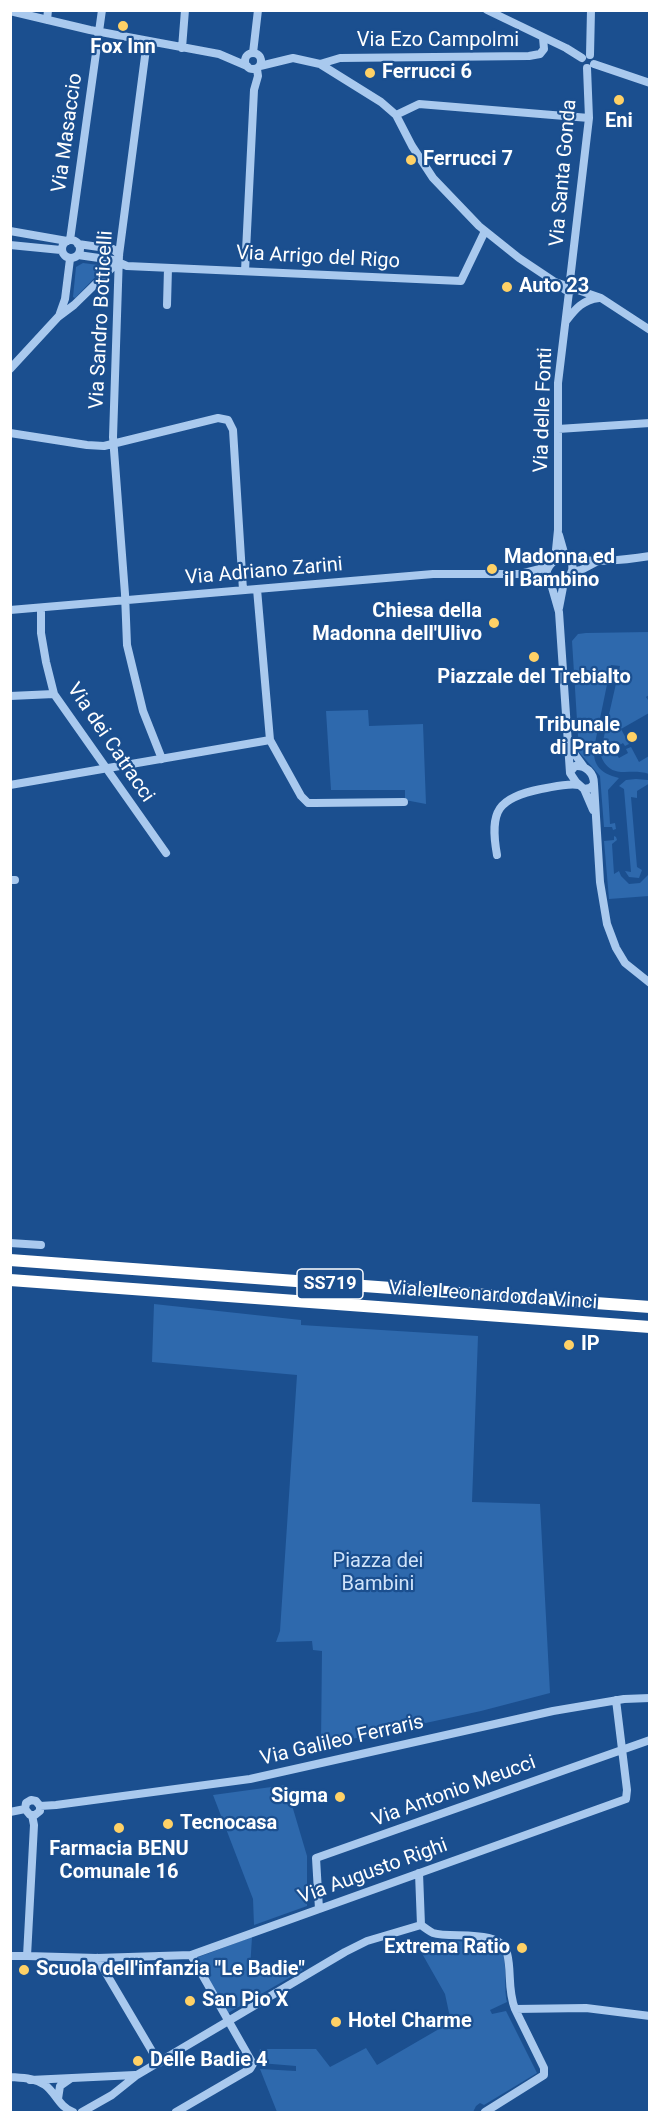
<!DOCTYPE html>
<style>
body{margin:0}
#map{position:relative;width:660px;height:2123px;overflow:hidden;background:#1b4f8f;font-family:Roboto,sans-serif}
canvas{display:block}
.frame{position:absolute;inset:0;border:12px solid #fff;pointer-events:none}
</style>
<div id="map">
<canvas width="660" height="2123"></canvas>
<div class="frame"></div>
</div>
<script>
const ctx = document.querySelector('canvas').getContext('2d');
ctx.lineJoin = 'round';
function fillPath(path, color) { ctx.fillStyle = color; ctx.fill(path, 'evenodd'); }
function trace(path, color, width, dash) { ctx.strokeStyle = color; ctx.lineWidth = width; ctx.lineCap = dash ? 'butt' : 'round'; ctx.setLineDash(dash || []); ctx.stroke(path); }
function drawText(font, color, halo, rows, align = 'center') {
  ctx.font = font + ' Roboto,sans-serif'; ctx.lineWidth = 4.5; ctx.setLineDash([]); ctx.textBaseline = 'middle'; ctx.strokeStyle = halo; ctx.fillStyle = color; for (const [text, x, y, turn = 0] of rows) {
    ctx.save(); ctx.translate(x, y); ctx.rotate((+turn || 0) * Math.PI / 180); ctx.textAlign = isNaN(turn) ? turn : align; if (halo) ctx.strokeText(text, 0, 0); ctx.fillText(text, 0, 0); ctx.restore();
  }
}
fillPath(new Path2D(`
 M83 263 106 266 75 298 73 297 76 267Z
 M649 632V695L646 697 648 700 649 699V713L621 729 629 744 625 746 623 743 613 749 619 758 628 753 626 749 631 747 639 762 649 756V774C628 767 611 782 600 754L620 666 611 665 595 743C591 764 599 773 619 778L608 790 610 824 615 823 616 829 613 830 612 827H604L600 776 579 752 572 641 578 634 586 633Z
 M368 710 369 726 423 724 426 804 405 800V790H331L326 711Z
 M636 779 648 780 650 783 637 791V798L631 797 637 867 642 870 639 878 629 877 625 871 631 872 624 789 619 786 626 780Z
 M614 836 616 837 617 840 612 844 614 874 619 871 621 876 629 884 640 883 648 875 649 868V896L609 899 604 841 614 840Z
 M154 1304 301 1320V1325L478 1336 472 1502 540 1504 550 1693 481 1711 324 1745 321 1744 322 1651 313 1650 312 1641 276 1642 280 1631 297 1375 152 1362Z
 M286 1785 307 1856V1906L254 1925 253 1899 213 1795Z
 M252 1937 250 1969 300 1967 303 1970 228 2013 196 1958Z
 M425 1940 477 1942 499 1946C509 1958 503 1986 507 2002L490 2010 492 2014 506 2011 537 2073 484 2105 480 2103 476 2106 473 2112H277L260 2069 296 2071V2066L260 2063 258 2056 260 2049H316L330 2067 366 2048 377 2065 451 2022 445 1994 420 1950 427 1948Z`), '#2e69ad');
trace(new Path2D(`
 M487 10 566 48 582 58
 M10 11 90 30 219 54 247 66
 M47 20 48 10
 M147 41 119 255 113 437 125 594 127 645 143 711 162 759
 M182 48 185 10
 M245 61a8 8 0 1 1 16 0a8 8 0 1 1-16 0Z
 M253 53 258 10
 M590 55 591 10
 M320 64 340 58 529 56 540 54 544 49 543 38
 M594 64 650 83
 M260 66 293 58 320 64 381 102 396 115 412 146 433 178 479 226 519 258 555 282 564 285V289L569 292
 M396 115 419 104 589 118
 M10 231 67 241
 M62 249a9 9 0 1 1 18 0a9 9 0 1 1-18 0Z
 M70 240 102 10
 M78 244 113 249 119 255
 M10 245 61 250
 M78 255 113 260 127 266 461 281 485 231
 M245 271 254 90 258 76 257 69
 M570 280 589 118 587 68
 M569 292 575 289 601 298 650 330
 M167 305 168 268
 M59 316 65 299 70 259
 M566 321C576 308 583 300 599 298
 M10 369 58 317 74 305 118 262
 M558 429 650 423
 M10 433 87 445 104 446 218 418 228 420 233 430 243 590
 M559 535 565 556
 M565 556C582 566 567 586 551 584L546 576C547 565 554 559 565 556Z
 M568 557C593 564 624 560 650 556
 M555 560 558 530V383L569 292
 M572 572 581 570 598 561
 M522 574 547 581
 M551 584 559 612 570 773 576 782 584 789 590 788 594 784C594 773 586 765 575 766L571 771
 M257 589 270 740 301 796 308 803H315L404 802
 M559 608 564 582
 M41 609V633L46 662 54 694 166 853
 M10 610 433 574H520L548 567
 M10 696 54 694
 M568 745 584 767
 M594 784 600 882 607 924 616 948 625 963 650 983
 M10 785 270 740
 M584 789 593 810
 M497 855C489 810 498 798 541 789 554 787 566 783 579 785
 M10 880H15
 M10 1243 41 1245
 M40 1806V1811L35 1815H30L25 1809 26 1803 31 1800 36 1801 40 1806 56 1805 250 1779 553 1711 624 1699 650 1698
 M10 1812 25 1809
 M32 1815 34 1825 27 1956 97 1958 191 1955 626 1799 627 1790 616 1700
 M419 1873 421 1925
 M319 1909 316 1858 650 1740
 M421 1925C425 1928 429 1931 433 1933 452 1939 500 1928 507 1953 512 1972 507 1988 515 2009L586 2008 650 2016
 M10 1956H27
 M97 1958 159 2063
 M10 2077C22 2078 35 2078 45 2085 56 2093 59 2107 73 2112
 M30 2080 135 2075
 M58 2099 60 2086 70 2079
 M82 2112 112 2095 137 2075 345 1952 367 1941 421 1925
 M176 2112 250 2069 253 2064 191 1955
 M485 2112 544 2075V2068L515 2009`), '#a9c9ee', 8);
trace(new Path2D(`
 M10 1260 650 1307
 M10 1280 650 1327`), '#fff', 12);
for (const [x, y, r, color] of [
 [123,26,6,"#ffd166"],
 [370,73,6,"#ffd166"],
 [619,100,6,"#ffd166"],
 [411,160,6,"#ffd166"],
 [507,287,6,"#ffd166"],
 [492,569,6,"#ffd166"],
 [494,623,6,"#ffd166"],
 [534,657,6,"#ffd166"],
 [632,737,6,"#ffd166"],
 [569,1345,6,"#ffd166"],
 [340,1797,6,"#ffd166"],
 [168,1824,6,"#ffd166"],
 [119,1828,6,"#ffd166"],
 [522,1948,6,"#ffd166"],
 [24,1970,6,"#ffd166"],
 [190,2001,6,"#ffd166"],
 [336,2022,6,"#ffd166"],
 [138,2061,6,"#ffd166"]
]) { const dot = new Path2D(); dot.arc(x, y, r, 0, 2 * Math.PI); ctx.fillStyle = color; ctx.fill(dot); trace(dot, '#1b4f8f', 2); }
for (const [x, y, w] of [
 [330,1284,66]
]) { const box = new Path2D(); box.roundRect(x - w / 2, y - 15, w, 30, 4.5); ctx.fillStyle = '#1b4f8f'; ctx.fill(box); trace(box, '#fff', 1.5); }
drawText('bold 18px', '#fff', null, [
 ["SS719",330,1284]
]);
drawText('20px', '#fff', '#1b4f8f', [
 ["Via Ezo Campolmi",438,41],
 ["Via Masaccio",68,133,-82],
 ["Via Santa Gonda",564,173,-85],
 ["Via Arrigo del Rigo",318,258,3],
 ["Via Sandro Botticelli",102,320,-87],
 ["Via delle Fonti",544,410,-88],
 ["Via Adriano Zarini",264,572,-5],
 ["Via dei Catracci",110,743,56],
 ["Viale Leonardo da Vinci",493,1296,4],
 ["Via Galileo Ferraris",342,1741,-13],
 ["Via Antonio Meucci",454,1792,-20],
 ["Via Augusto Righi",373,1872,-20]
]);
drawText('bold 20px', '#fff', '#1b4f8f', [
 ["Fox Inn",123,48,"center"],
 ["Ferrucci 6",382,73],
 ["Eni",619,122,"center"],
 ["Ferrucci 7",423,160],
 ["Auto 23",519,287],
 ["Madonna ed",504,558],
 ["il Bambino",504,581],
 ["Chiesa della",482,612,"right"],
 ["Madonna dell'Ulivo",482,635,"right"],
 ["Piazzale del Trebialto",534,678,"center"],
 ["Tribunale",620,726,"right"],
 ["di Prato",620,749,"right"],
 ["IP",581,1345],
 ["Sigma",328,1797,"right"],
 ["Tecnocasa",180,1824],
 ["Farmacia BENU",119,1850,"center"],
 ["Comunale 16",119,1873,"center"],
 ["Extrema Ratio",510,1948,"right"],
 ["Scuola dell'infanzia \"Le Badie\"",36,1970],
 ["San Pio X",202,2001],
 ["Hotel Charme",348,2022],
 ["Delle Badie 4",150,2061]
], 'left');
drawText('20px', '#cfe3fa', '#1b4f8f', [
 ["Piazza dei",378,1562],
 ["Bambini",378,1585]
]);
</script>
